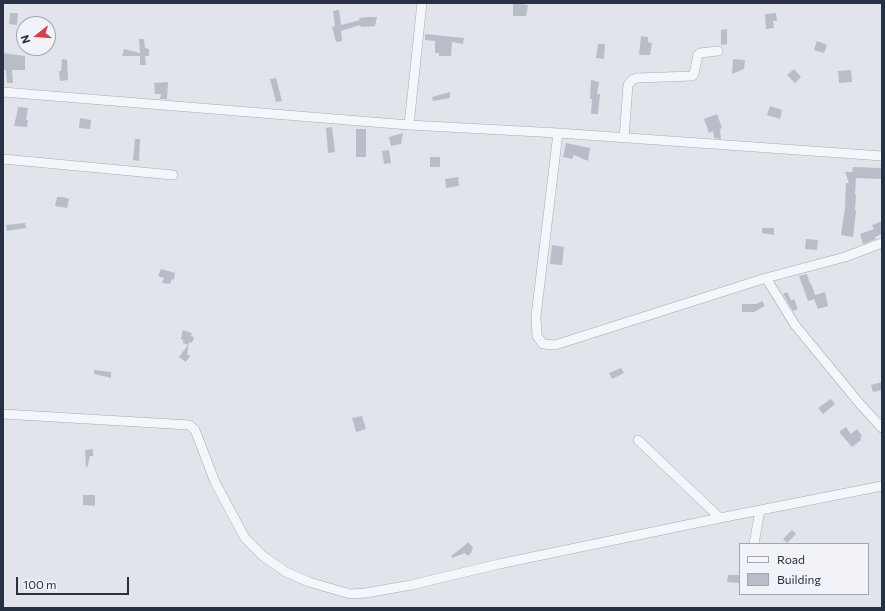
<!DOCTYPE html>
<style>
body{margin:0}
#map{position:relative;width:885px;height:611px;overflow:hidden;background:#e1e4eb;font-family:Commissioner,sans-serif}
canvas{display:block}
.frame{position:absolute;inset:0;border:4px solid #283044;pointer-events:none}
.legend{position:absolute;left:739px;top:543px;width:130px;height:52px;box-sizing:border-box;background:#f1f3f8;border:1px solid #a1a5b0;margin:0;padding:5px 7px;list-style:none;font-size:12px;color:#283044}
.legend li{display:flex;align-items:center;gap:8px;height:20px}
.legend b{width:20px;border:1px solid #a1a5b0}
.north{position:absolute;left:16px;top:16px;width:40px;height:40px;box-sizing:border-box;background:#f1f3f8;border:1px solid #a1a5b0;border-radius:50%;rotate:253deg;font-size:11px;font-weight:700;line-height:16px;text-align:center;color:#283044}
.north::after{content:'';display:block;margin:auto;width:14px;height:18px;background:#d73f4b;clip-path:polygon(50% 0,100% 100%,50% 72%,0 100%)}
.scale{position:absolute;left:16px;top:577px;width:113px;height:18px;box-sizing:border-box;border:2px solid #283044;border-top:0;padding-left:5px;font-size:12px;line-height:14px;white-space:nowrap;color:#283044;-webkit-text-stroke:3px #f1f3f8;paint-order:stroke}
</style>
<div id="map">
<canvas width="885" height="611"></canvas>
<div class="frame"></div>
<ul class="legend">
<li><b style="height:5px;background:#f4f6f9"></b>Road</li>
<li><b style="height:11px;background:#b8bdc9"></b>Building</li>
</ul>
<div class="north">N</div>
<div class="scale">100 m</div>
</div>
<script>
const ctx = document.querySelector('canvas').getContext('2d');
ctx.lineJoin = 'round';
function fillPath(path, color) { ctx.fillStyle = color; ctx.fill(path, 'evenodd'); }
function trace(path, color, width, dash) { ctx.strokeStyle = color; ctx.lineWidth = width; ctx.lineCap = dash ? 'butt' : 'round'; ctx.setLineDash(dash || []); ctx.stroke(path); }
fillPath(new Path2D(`
 M513 3 528 5 526 16H513Z
 M339 10 341 25 360 20 359 18 367 17H377L375 26 361 27 360 25 341 31 342 41 336 42 332 27 335 26 333 11Z
 M10 13H18L17 25 9 24Z
 M776 13 777 21H773L774 28 766 29 765 14Z
 M727 29V44L721 45V30Z
 M425 34 464 38 463 44 452 42 451 56H439V53H435V41L425 40Z
 M641 36 648 37V42L652 43 650 55H639Z
 M139 39H144L145 48 149 49V56H145L146 65H140V56H122L124 49 140 53Z
 M817 41 827 45 824 53 814 50Z
 M598 44H605L604 59 596 58Z
 M3 53 25 56V70H12L13 83H7L6 70H3Z
 M62 59 67 60 68 80 60 81 59 71H61Z
 M733 59 745 60 744 69 732 74Z
 M794 69 801 77 795 83 787 75Z
 M851 70 852 82 839 83 838 71Z
 M276 78 282 101 276 102 270 79Z
 M591 80 599 82 597 94H600L598 114H591L592 99H590Z
 M168 82 167 99H160L161 94H155L154 83Z
 M450 92V98L433 101 432 97Z
 M770 106 782 110 780 119 767 115Z
 M18 107 28 108 26 120H28L27 127 14 126 17 113Z
 M717 114 722 128 720 129 721 139 714 138 713 131 709 133 704 119Z
 M80 118 91 120 90 129 79 128Z
 M332 127 335 152 328 153 326 128Z
 M356 129H366V157H356Z
 M403 133 401 144 391 146 389 137Z
 M135 139H140L139 161 133 160Z
 M566 143 590 148 588 161 574 155 572 159 563 157Z
 M389 150 391 163 384 164 382 151Z
 M430 157H440V167H430Z
 M853 167 882 168V179L856 178 855 195H856L855 210 856 211 853 237 841 235 845 208 846 183H849L845 172H852Z
 M458 177 459 186 446 188 445 179Z
 M57 197H63L69 199 67 208 55 206Z
 M882 221V234L875 237 876 239 863 244 860 234 874 229 872 225Z
 M25 223 26 228 7 231 6 225Z
 M762 228H774V235L762 233Z
 M806 239 818 240 817 250 805 249Z
 M552 245 564 247 562 265 550 264Z
 M161 269 175 273 174 280 172 279 170 284 162 283 164 278 158 276Z
 M807 274 810 284 811 283 815 295 825 292 828 306 818 309 814 299 808 301 799 276Z
 M787 292 791 300 790 301 794 299 798 309 793 311 783 294Z
 M762 301 765 306 754 312H742V304H756Z
 M183 330 192 333 191 336 194 337 192 343 189 342 187 354 190 356 186 362 179 357 188 345 183 343V340L181 339Z
 M621 368 624 373 612 379 609 373Z
 M94 370 111 372V378L94 374Z
 M882 382V390L873 392 871 385Z
 M831 399 835 404 823 414 818 408Z
 M362 416 366 429 356 432 352 418Z
 M846 427 851 434 857 429 862 436 860 438 861 440 852 447 839 432Z
 M93 449V456H90L87 468 86 467 85 450Z
 M83 495H95V506L83 505Z
 M792 530 796 534 787 543 783 539Z
 M468 542 473 547 471 553 468 556 465 553 452 558 451 556 464 546Z
 M728 575H740V583L727 582Z`), '#b8bdc9');
const minor = new Path2D(`
 M3 92 409 125 558 133 882 156
 M409 125 422 3
 M558 133 536 316 537 336 543 344 555 345 766 278 845 257 882 243
 M624 138 628 85 632 80 637 78 692 76 694 74 698 55 700 53 718 51
 M3 159 173 175
 M766 278 795 325 860 404 882 428
 M3 414 189 425 195 430 215 482 245 538 263 556 286 572 309 582 350 594 366 593 411 585 499 564 720 518 882 486
 M638 440 720 518
 M754 544 760 510`);
trace(minor, '#a6aab6', 10);
trace(minor, '#f4f6f9', 9);
</script>
